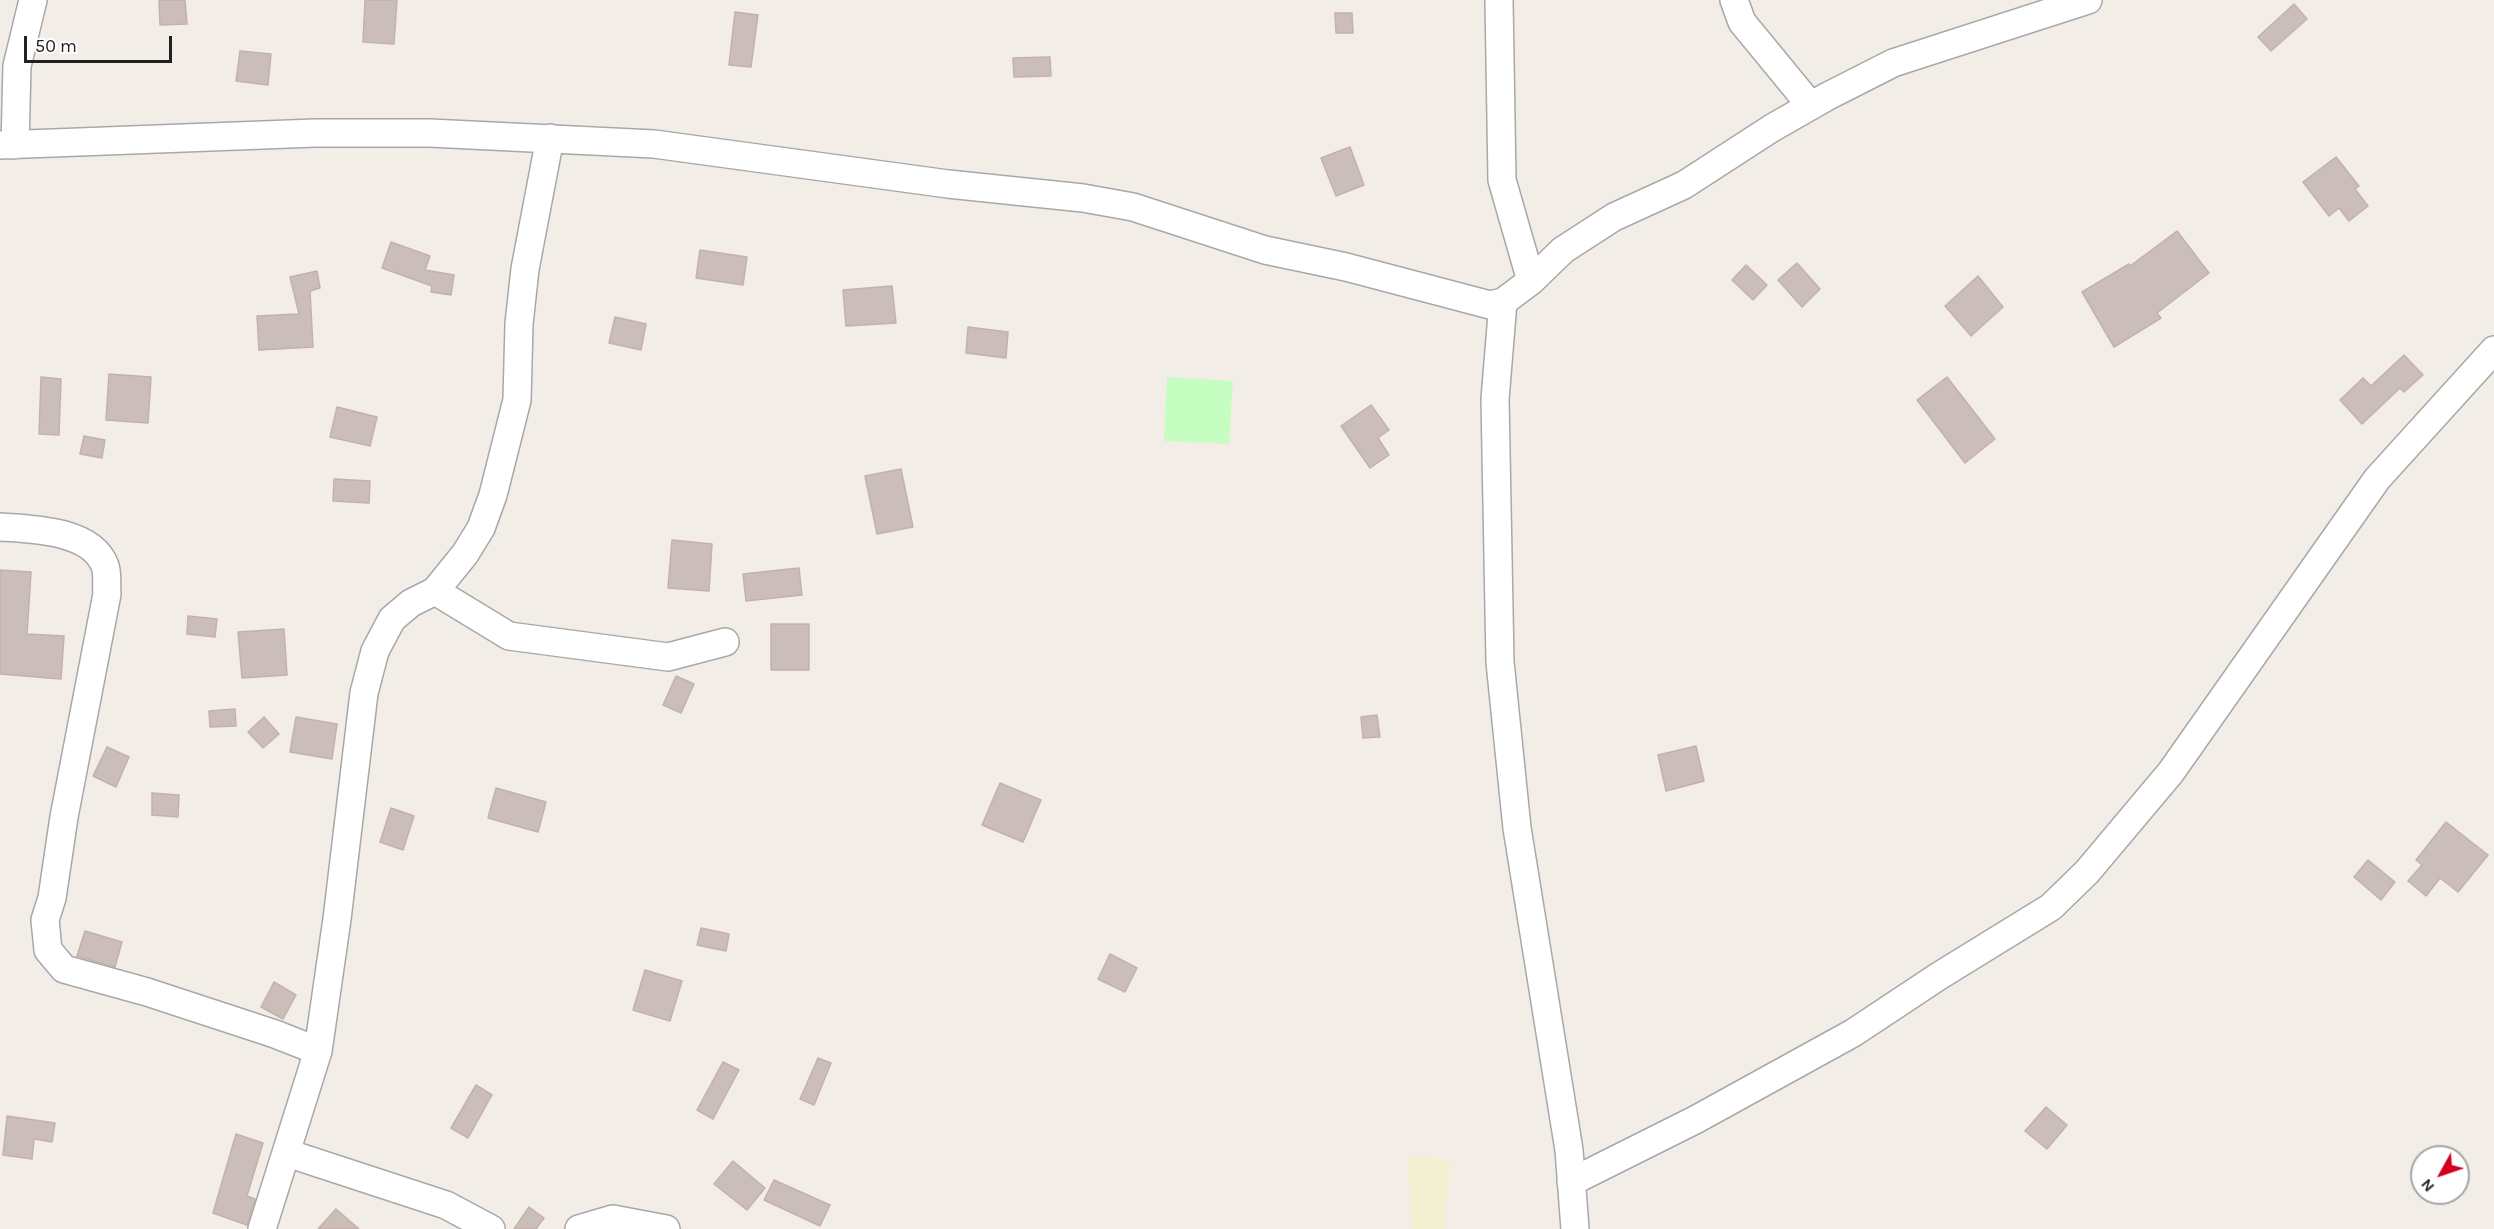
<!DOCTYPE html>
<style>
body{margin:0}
#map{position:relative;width:2494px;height:1229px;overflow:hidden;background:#f2ede7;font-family:Karla,sans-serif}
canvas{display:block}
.north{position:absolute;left:2410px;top:1145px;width:60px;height:60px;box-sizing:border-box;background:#fff;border:2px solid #a6a6a6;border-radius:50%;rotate:230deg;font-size:16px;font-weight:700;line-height:24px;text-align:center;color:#212121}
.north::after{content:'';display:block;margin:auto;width:21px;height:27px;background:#d2001d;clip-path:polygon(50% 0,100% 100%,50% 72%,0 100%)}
.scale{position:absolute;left:24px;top:36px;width:148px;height:27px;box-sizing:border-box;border:3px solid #212121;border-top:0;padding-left:8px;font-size:18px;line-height:21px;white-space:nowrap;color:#212121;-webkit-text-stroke:4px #fff;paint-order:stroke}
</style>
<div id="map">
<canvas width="2494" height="1229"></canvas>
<div class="north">N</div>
<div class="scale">50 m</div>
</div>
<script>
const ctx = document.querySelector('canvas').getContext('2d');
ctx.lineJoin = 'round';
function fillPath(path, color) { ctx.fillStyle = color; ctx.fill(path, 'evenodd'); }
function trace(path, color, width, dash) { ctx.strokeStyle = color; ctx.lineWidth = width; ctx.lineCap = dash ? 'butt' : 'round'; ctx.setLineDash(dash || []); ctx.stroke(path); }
fillPath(new Path2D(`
 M1407 1155 1451 1160 1444 1229H1412Z`), '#f2f0d1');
fillPath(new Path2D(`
 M1167 377 1233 381 1229 444 1164 441Z`), '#c6fec2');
const building = new Path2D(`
 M159 0H185L187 24 160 25Z
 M365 0H397L394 44 363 42Z
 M2294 4 2307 19 2271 51 2258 37Z
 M735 12 758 15 751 67 729 65Z
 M1335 13H1352L1353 33H1336Z
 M240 51 271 54 268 85 236 81Z
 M1050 57 1051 76 1014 77 1013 58Z
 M1350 147 1364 185 1336 196 1321 158Z
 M2336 157 2359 186 2355 189 2368 206 2349 221 2339 208 2329 216 2303 182Z
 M2177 231 2209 273 2157 313 2161 318 2114 347 2082 292 2129 264 2130 266Z
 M391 242 430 256 425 270 454 275 451 295 431 292 432 286 382 268Z
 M700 250 747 257 743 285 696 278Z
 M1797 263 1820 289 1802 307 1778 280Z
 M1746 265 1767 285 1753 300 1732 280Z
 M317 271 320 288 310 291 313 347 259 350 257 316 299 314 290 277Z
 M1978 276 2003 307 1971 336 1945 306Z
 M892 286 896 323 846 326 843 290Z
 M615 317 646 324 641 350 609 343Z
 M968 327 1008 332 1006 358 966 353Z
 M2404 355 2423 375 2404 392 2400 388 2362 424 2340 400 2363 378 2371 386Z
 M109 374 151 377 148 423 106 420Z
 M41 377 61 379 59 435 39 434Z
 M1947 377 1995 439 1965 463 1917 400Z
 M1371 405 1389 430 1378 438 1389 455 1370 468 1341 426Z
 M337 407 377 417 370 446 330 437Z
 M84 436 105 440 102 458 80 454Z
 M901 469 913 527 877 534 865 476Z
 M334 479 370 481 369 503 333 501Z
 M672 540 712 544 709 591 668 588Z
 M799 568 802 595 746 601 743 574Z
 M0 570 31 572 27 634 64 636 61 679 0 674Z
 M188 616 217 619 215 637 187 634Z
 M771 624H809V670H771Z
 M284 629 287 675 242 678 238 632Z
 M676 676 694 684 681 713 663 705Z
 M235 709 236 726 210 727 209 711Z
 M1377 715 1380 737 1363 738 1361 717Z
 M264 717 279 734 263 748 248 732Z
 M296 717 337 724 332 759 290 752Z
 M1696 746 1704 781 1666 791 1658 755Z
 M107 747 129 757 116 787 93 776Z
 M1000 783 1041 800 1023 842 982 825Z
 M496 788 546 802 538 832 488 818Z
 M152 793 179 795 178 817 152 815Z
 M391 808 414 816 403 850 380 842Z
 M2446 822 2488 855 2458 892 2440 878 2426 896 2408 881 2422 865 2416 860Z
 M2368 860 2395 882 2381 900 2354 877Z
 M701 928 729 934 726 951 697 945Z
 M85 931 122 942 115 967 77 956Z
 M1110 954 1137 968 1125 992 1098 979Z
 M645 970 682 981 670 1021 633 1010Z
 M274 982 296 995 283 1019 261 1007Z
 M818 1058 831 1063 814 1105 800 1099Z
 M723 1062 739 1070 713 1119 697 1110Z
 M476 1085 492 1095 468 1138 451 1128Z
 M2046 1107 2067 1125 2047 1149 2025 1131Z
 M7 1116 55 1123 52 1142 34 1139 32 1159 3 1155Z
 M236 1134 263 1143 247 1196 255 1199 247 1225 213 1213Z
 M733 1161 765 1188 747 1210 714 1184Z
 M774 1180 830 1205 820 1226 764 1200Z
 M529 1207 544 1218 536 1229H514Z
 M336 1209 359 1229H318Z`);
fillPath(building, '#cbbeba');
trace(building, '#c5b1a8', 1.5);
const minor = new Path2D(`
 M1499 0 1502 180 1531 281
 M1734 0 1742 22 1811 106
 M0 145 315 133H430L654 144 948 184 1083 198 1133 207 1265 250 1346 267 1490 305 1503 302 1531 281 1563 250 1614 217 1684 185 1772 128 1828 96 1893 63 2088 0
 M15 145 17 66 33 0
 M1503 302 1495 399 1500 662 1517 828 1569 1150 1575 1229
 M0 527C32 529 92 530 105 566 108 574 106 586 107 594L64 817 52 898 45 920 48 950 64 969 147 992 275 1034 318 1051
 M435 591 509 636 668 657 725 642
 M287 1153 446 1205 491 1229
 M1571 1182 1695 1120 1853 1033 1939 976 2051 907 2087 872 2171 772 2377 479 2494 350
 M262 1229 318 1051 337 919 364 693 375 651 392 619 411 603 435 591 465 554 481 528 493 495 517 400 519 324 525 269 550 138
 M579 1229 613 1219 666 1229`);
trace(minor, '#a8a8a8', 30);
trace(minor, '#fff', 27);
</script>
